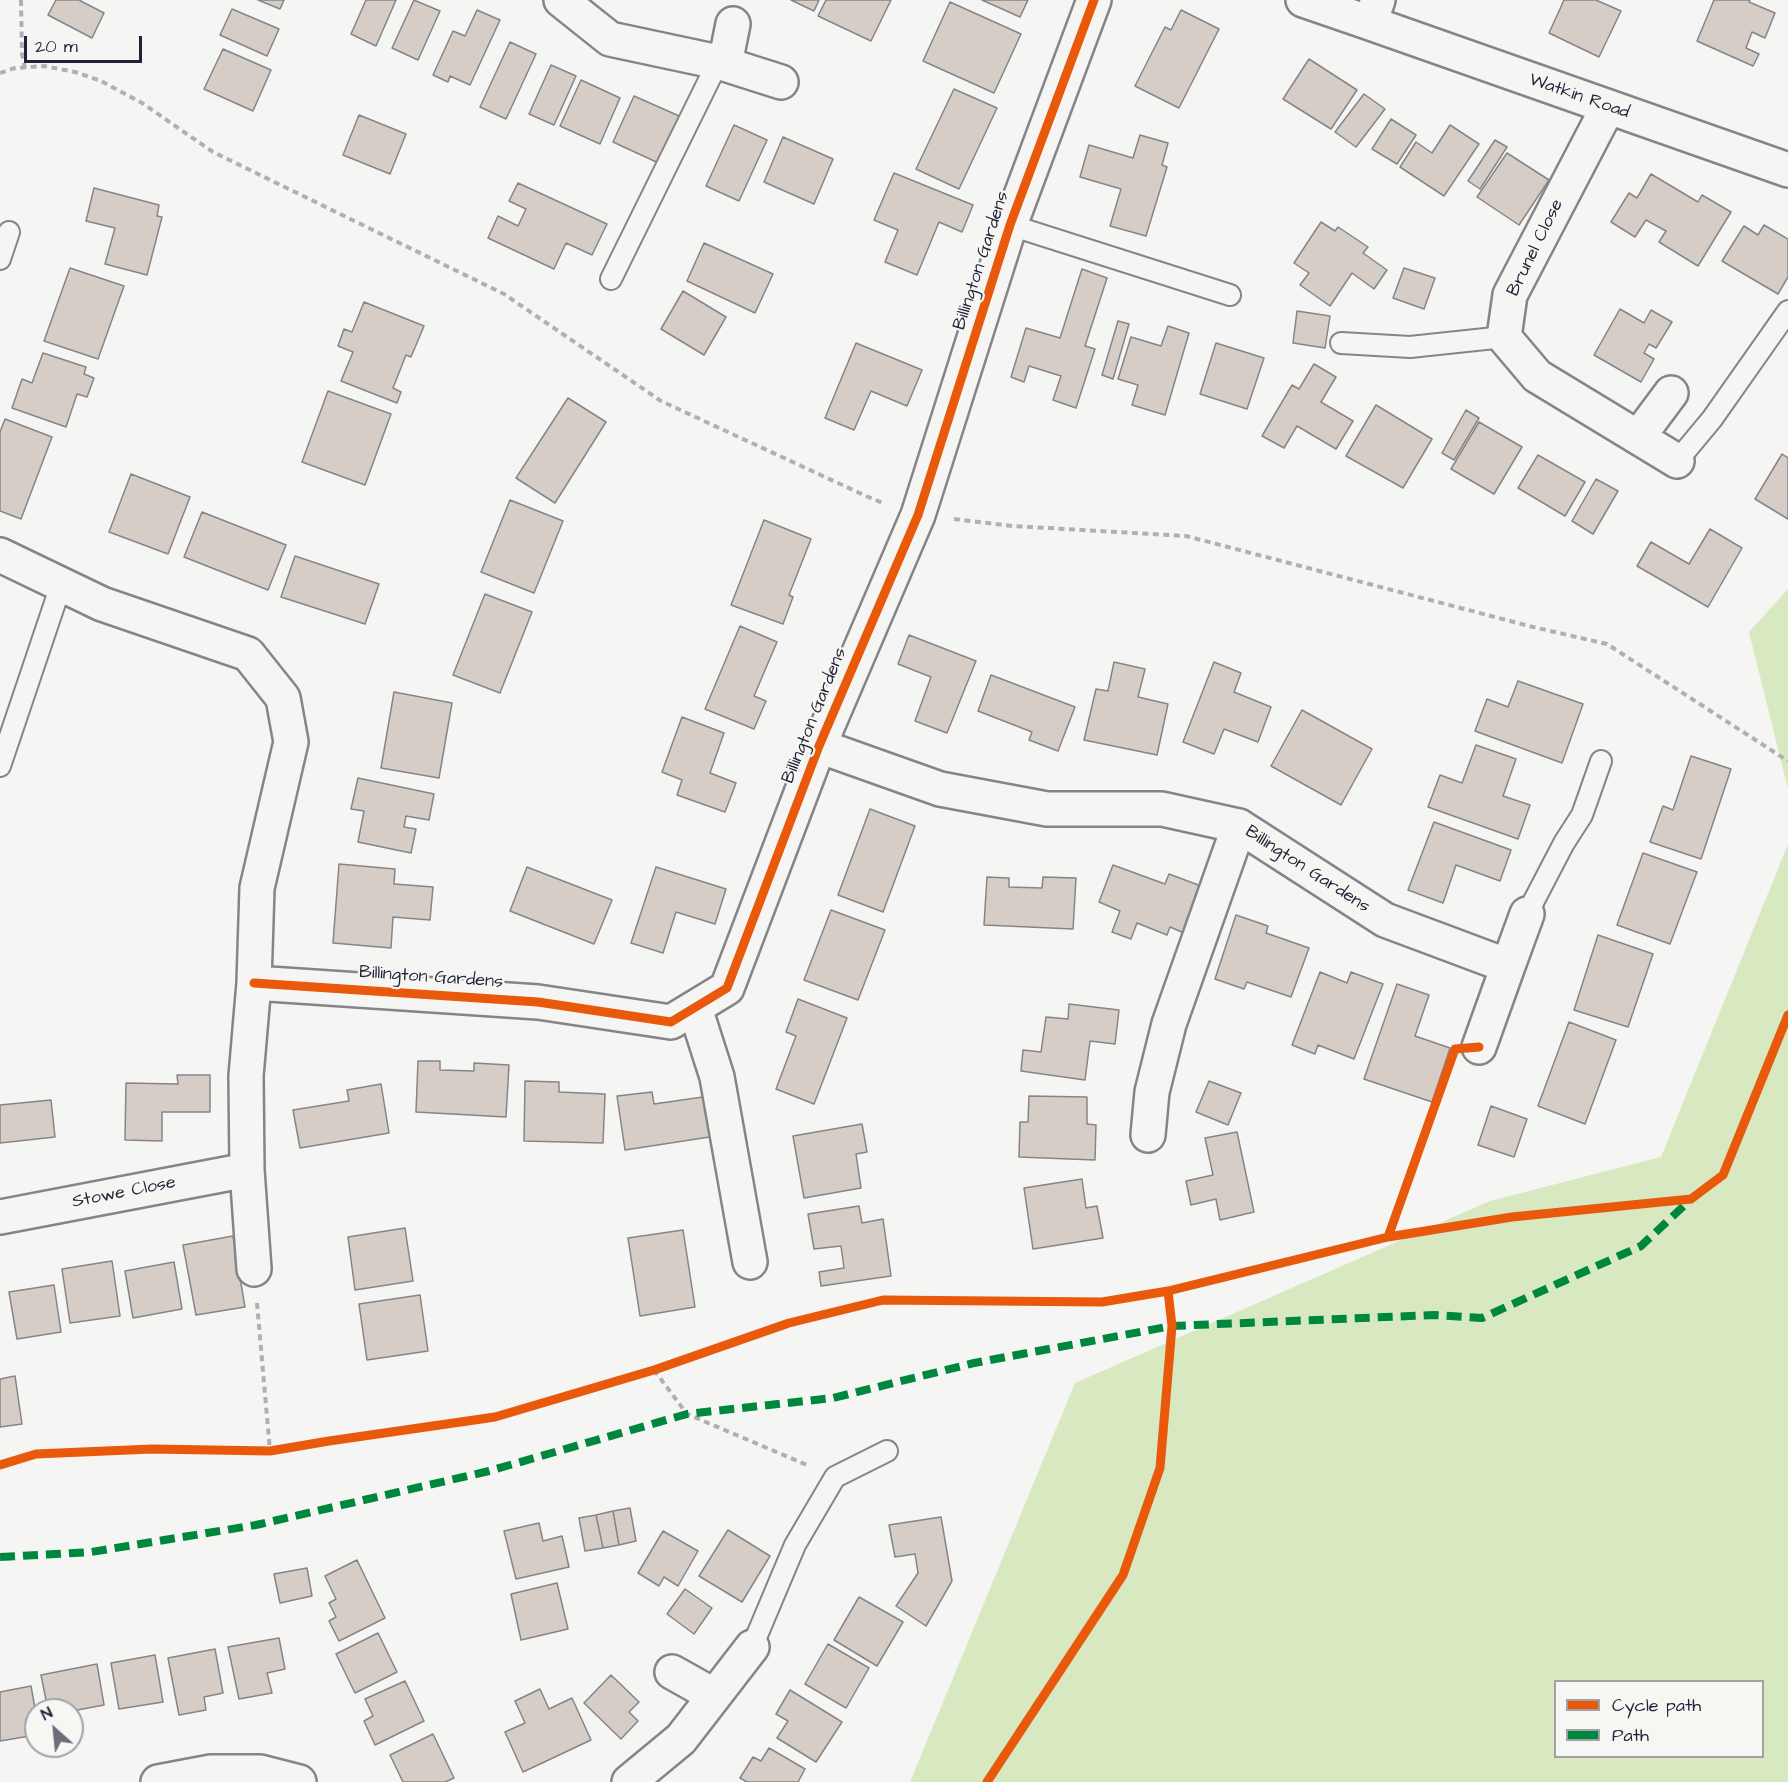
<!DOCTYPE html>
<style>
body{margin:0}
#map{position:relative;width:1788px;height:1782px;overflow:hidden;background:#f5f5f3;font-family:"Architects Daughter",sans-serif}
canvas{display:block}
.legend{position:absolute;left:1554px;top:1680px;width:210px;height:78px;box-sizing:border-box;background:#f6f6f2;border:2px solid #a1a1a9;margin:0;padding:8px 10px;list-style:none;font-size:18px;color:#22223b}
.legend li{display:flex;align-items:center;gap:12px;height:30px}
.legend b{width:30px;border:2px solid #a1a1a9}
.north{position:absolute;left:24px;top:1698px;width:60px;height:60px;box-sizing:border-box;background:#f6f6f2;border:2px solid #a1a1a9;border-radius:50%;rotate:333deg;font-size:16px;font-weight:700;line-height:24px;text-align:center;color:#22223b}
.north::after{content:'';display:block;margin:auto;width:21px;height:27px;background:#6c6c7b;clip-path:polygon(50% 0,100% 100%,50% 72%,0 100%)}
.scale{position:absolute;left:24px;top:36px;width:118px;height:27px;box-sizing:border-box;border:3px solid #22223b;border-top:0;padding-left:8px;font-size:18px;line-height:21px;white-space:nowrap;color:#22223b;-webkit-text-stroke:4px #f6f6f2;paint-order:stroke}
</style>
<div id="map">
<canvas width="1788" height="1782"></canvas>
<ul class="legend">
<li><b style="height:8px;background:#e8590c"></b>Cycle path</li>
<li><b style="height:8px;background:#00873e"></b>Path</li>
</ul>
<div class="north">N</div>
<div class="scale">20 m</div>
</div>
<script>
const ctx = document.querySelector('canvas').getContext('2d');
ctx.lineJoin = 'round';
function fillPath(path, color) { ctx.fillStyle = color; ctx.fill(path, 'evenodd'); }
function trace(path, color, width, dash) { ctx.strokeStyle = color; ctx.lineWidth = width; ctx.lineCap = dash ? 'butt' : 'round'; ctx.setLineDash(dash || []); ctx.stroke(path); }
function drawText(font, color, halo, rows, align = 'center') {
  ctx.font = font + ' "Architects Daughter",sans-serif'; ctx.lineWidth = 4.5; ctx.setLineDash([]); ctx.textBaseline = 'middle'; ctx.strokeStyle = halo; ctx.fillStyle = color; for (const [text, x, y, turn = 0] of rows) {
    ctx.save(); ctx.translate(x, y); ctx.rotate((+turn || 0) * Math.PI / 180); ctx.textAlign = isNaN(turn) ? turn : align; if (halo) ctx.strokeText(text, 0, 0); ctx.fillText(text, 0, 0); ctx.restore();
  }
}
fillPath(new Path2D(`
 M1788 589V789L1749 632Z
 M1788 844V1782H910L1075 1383 1490 1201 1661 1157ZM1556 1682H1762V1756H1556Z`), '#d8e9c1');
const building = new Path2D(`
 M56 0H79L104 13 92 38 48 15Z
 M258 0H284L280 9Z
 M366 0H396L376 46 351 34Z
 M414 0 440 11 418 60 392 48Z
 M791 0H819L814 11Z
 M826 0H891L871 41 818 16Z
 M982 0H1028L1020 17Z
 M1564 0H1596L1621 11 1599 57 1549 33Z
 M1714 0H1750L1749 2 1775 13 1765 38 1752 32 1746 48 1759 54 1753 66 1697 41Z
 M950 2 1021 34 994 93 923 61Z
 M232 9 279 29 267 56 220 35Z
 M477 10 500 20 470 85 450 76 448 82 433 75 453 31 465 36Z
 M1181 10 1219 29 1179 108 1135 86 1165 27 1171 30Z
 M510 42 536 54 506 119 480 107Z
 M223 49 271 70 253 111 204 89Z
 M1309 59 1357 90 1331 129 1283 99Z
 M551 65 576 76 554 125 529 114Z
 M581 80 620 98 600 144 560 126Z
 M954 89 997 108 959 189 916 169Z
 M1364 94 1385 109 1356 147 1335 132Z
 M634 96 686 119 665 166 613 142Z
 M359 115 406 134 390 174 343 155Z
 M1391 119 1416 135 1397 164 1372 149Z
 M734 125 767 140 739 201 706 186Z
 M1450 125 1479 144 1444 196 1400 167 1416 142 1432 153Z
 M1140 135 1168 143 1162 165 1167 167 1146 236 1110 226 1121 189 1080 177 1089 145 1133 158Z
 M783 137 833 159 814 204 764 182Z
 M1495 140 1507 147 1480 189 1468 181Z
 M1507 153 1549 180 1519 225 1477 197Z
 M894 173 973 205 962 232 939 222 917 275 885 262 898 230 874 220Z
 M1651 174 1698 202 1702 195 1731 212 1698 266 1659 242 1666 231 1646 220 1635 237 1611 222 1629 193 1637 198Z
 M518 183 607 224 592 255 566 243 554 269 488 238 498 216 518 226 526 209 509 201Z
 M94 188 159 205 157 216 162 217 147 275 105 264 115 228 86 221Z
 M1321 222 1335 231 1338 227 1368 247 1363 253 1387 270 1374 289 1352 273 1330 306 1300 285 1309 273 1294 263Z
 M1764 225 1788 239V277L1778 294 1722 261 1744 226 1758 235Z
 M704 243 773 274 755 313 687 281Z
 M70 268 124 286 98 359 44 341Z
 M1404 268 1435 278 1424 309 1393 298Z
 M1082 269 1107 278 1085 346 1095 349 1076 408 1053 400 1061 376 1029 366 1024 382 1011 377 1026 328 1060 338Z
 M683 291 726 317 704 355 661 329Z
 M364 302 424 326 411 357 406 355 393 388 401 392 397 403 341 381 353 352 338 346 344 329 352 332Z
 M1620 309 1644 323 1651 310 1672 322 1656 348 1649 344 1644 353 1654 359 1641 382 1594 355Z
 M1297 311 1330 316 1325 348 1293 343Z
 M1118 321 1129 324 1113 379 1102 375Z
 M1168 326 1189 333 1165 415 1132 405 1138 385 1118 379 1131 337 1161 346Z
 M856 343 922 370 907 406 871 391 854 430 825 418Z
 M1216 343 1264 358 1247 409 1200 394Z
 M43 353 86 367 84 374 94 378 87 397 77 394 66 427 12 408 22 379 32 383Z
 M1314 364 1336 377 1321 402 1353 421 1336 449 1297 426 1284 448 1262 436 1292 385 1299 389Z
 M328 391 391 414 365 485 302 462Z
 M568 398 606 422 555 503 516 478Z
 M1376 405 1432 439 1403 488 1346 456Z
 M1466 410 1479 418 1454 460 1442 453Z
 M5 419 52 437 21 519 0 511V432Z
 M1479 422 1522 447 1494 494 1451 469Z
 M1782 454 1788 458V519L1755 499Z
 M1538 455 1585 482 1565 516 1518 488Z
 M131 474 190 497 168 554 109 532Z
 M1596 479 1618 491 1593 534 1572 521Z
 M510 500 563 521 534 593 481 572Z
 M202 512 286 545 268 590 184 557Z
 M764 520 811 539 789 595 793 597 783 624 731 605Z
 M1710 529 1742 548 1708 607 1637 566 1651 542 1689 564Z
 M295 556 379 584 365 624 281 597Z
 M485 594 532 612 500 693 453 675Z
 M740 626 777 642 754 696 766 701 754 729 705 709Z
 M909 635 976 661 947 733 915 721 931 677 898 664Z
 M1114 662 1145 669 1138 697 1168 704 1157 755 1084 740 1096 689 1108 691Z
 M1214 662 1241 673 1234 692 1271 707 1258 742 1224 729 1214 754 1183 742Z
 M991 675 1075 707 1058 751 1029 740 1032 732 978 711Z
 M1518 681 1583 704 1562 763 1475 731 1487 699 1508 707Z
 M394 692 452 703 439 778 381 768Z
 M1302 710 1372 749 1341 805 1271 766Z
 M682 717 724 733 710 773 736 783 725 812 677 795 682 780 662 772Z
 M1476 745 1516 759 1503 796 1530 805 1518 839 1428 807 1440 775 1462 783Z
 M1691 756 1731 769 1701 859 1650 842 1663 806 1673 810Z
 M358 778 434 794 429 820 406 816 404 827 416 829 411 853 358 842 364 811 351 809Z
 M870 809 915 826 883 912 838 895Z
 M1434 822 1511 850 1500 881 1456 865 1443 903 1408 890Z
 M1643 853 1697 872 1670 944 1617 925Z
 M339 864 395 869 394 884 433 887 430 920 393 917 391 948 333 943Z
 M1113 865 1165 884 1169 874 1201 886 1184 933 1170 927 1167 935 1137 923 1131 939 1112 932 1120 911 1099 902Z
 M527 867 612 900 594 944 510 911Z
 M656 867 726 889 715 924 676 912 663 953 631 943Z
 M987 877 1009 878V887L1042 888 1043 877 1076 878 1073 929 984 925Z
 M831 910 885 930 858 1000 804 980Z
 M1236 915 1268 926 1266 933 1309 948 1291 997 1247 982 1244 989 1215 979Z
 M1598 935 1653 954 1628 1027 1574 1010Z
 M1320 972 1347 983 1351 972 1383 984 1354 1059 1318 1045 1315 1054 1292 1045Z
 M1397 984 1429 995 1415 1036 1450 1048 1432 1102 1364 1079Z
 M798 999 847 1018 814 1104 776 1089 796 1036 786 1032Z
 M1069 1004 1119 1010 1115 1044 1090 1041 1085 1080 1021 1071 1023 1050 1041 1052 1046 1017 1068 1019Z
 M1569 1022 1616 1040 1585 1124 1538 1106Z
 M418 1061H440V1070L474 1071V1063L509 1065 506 1117 416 1112Z
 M177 1075H210V1112H162V1141L125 1140 126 1083 178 1084Z
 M525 1081 559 1082V1092L605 1094 603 1143 524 1141Z
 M1209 1081 1241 1093 1228 1125 1196 1112Z
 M381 1084 389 1133 300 1148 293 1110 349 1101 347 1090Z
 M652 1092 654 1104 710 1096 716 1136 625 1150 617 1096Z
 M1029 1096 1087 1097V1124L1096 1125 1095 1160 1019 1157 1020 1122H1028Z
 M51 1100 55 1137 0 1143V1105Z
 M1491 1106 1527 1119 1514 1157 1478 1145Z
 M862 1124 867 1152 856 1154 861 1188 804 1198 793 1136Z
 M1237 1132 1254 1212 1220 1220 1216 1199 1191 1205 1186 1181 1213 1175 1205 1138Z
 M1082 1179 1086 1208 1097 1206 1103 1238 1033 1249 1024 1188Z
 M859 1206 862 1223 883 1219 891 1276 821 1286 819 1272 844 1268 841 1246 814 1249 808 1214Z
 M405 1228 413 1281 355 1290 348 1237Z
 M683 1230 695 1307 640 1316 628 1238Z
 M233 1236 245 1307 196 1315 183 1245Z
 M112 1261 120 1316 70 1323 62 1269Z
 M174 1262 182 1309 133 1318 125 1271Z
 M54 1285 61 1332 17 1339 9 1292Z
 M420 1295 428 1351 367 1360 359 1304Z
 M15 1376 22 1424 0 1427V1379Z
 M630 1508 636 1541 619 1545 613 1511Z
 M613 1511 619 1545 603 1548 596 1515Z
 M596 1515 603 1548 585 1551 579 1518Z
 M941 1517 952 1581 926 1626 896 1606 918 1573 915 1554 895 1557 889 1525Z
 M539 1523 543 1541 562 1536 569 1567 516 1579 504 1531Z
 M728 1530 770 1556 742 1602 699 1576Z
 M663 1531 698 1551 678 1586 664 1577 659 1586 638 1573Z
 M357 1560 385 1618 339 1641 329 1621 336 1617 329 1603 336 1599 325 1576Z
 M307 1568 312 1596 280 1603 274 1574Z
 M557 1583 568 1629 521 1640 511 1594Z
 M685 1589 712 1608 694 1634 667 1614Z
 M859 1597 903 1622 877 1666 834 1640Z
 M378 1633 397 1672 355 1693 336 1654Z
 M279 1638 285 1669 267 1673 272 1693 239 1699 228 1647Z
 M828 1644 869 1668 846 1708 805 1684Z
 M215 1649 223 1693 204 1697 206 1710 179 1715 168 1658Z
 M155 1655 163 1702 119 1709 111 1663Z
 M97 1664 104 1705 72 1711 48 1710 41 1675Z
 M611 1675 639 1702 629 1712 638 1721 621 1739 584 1703Z
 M405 1681 424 1721 375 1745 364 1721 373 1716 365 1699Z
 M31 1686 36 1714V1735L0 1741V1692Z
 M540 1689 549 1709 572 1698 591 1740 523 1772 505 1732 525 1723 515 1701Z
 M790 1690 842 1722 816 1762 777 1738 788 1721 776 1714Z
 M433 1734 454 1778 445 1782H403L390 1755Z
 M769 1748 805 1769 798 1782H747L740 1778 753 1757 761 1761Z`);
fillPath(building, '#d6cec6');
trace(building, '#858589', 1.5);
const service = new Path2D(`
 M1010 225 1230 295
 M0 259 9 232
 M611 279 718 62
 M1341 343 1410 347 1504 337
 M1677 461 1712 419 1788 311
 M0 766 61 585
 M1527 914 1564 843 1582 815 1601 761
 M752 1647 795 1545 835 1477 887 1451`);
const minor = new Path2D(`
 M561 0 610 39 718 62 781 82
 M1303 0 1370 23
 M1378 0 1370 23 1788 170
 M725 64 733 24
 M1608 107 1510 295 1504 337 1537 376 1677 461
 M1639 436 1671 393
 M0 555 102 604 248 654 283 698 291 742 257 888 254 983 246 1076 247 1170 254 1269
 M819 746 940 789 1047 809H1162L1239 826 1385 920 1508 966 1527 914
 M254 983 538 1002 671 1022 727 988 819 746 918 515 1010 225 1094 0
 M695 1008 717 1077 750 1262
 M1479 1047 1508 966
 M1148 1135 1152 1092 1169 1024 1239 826
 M0 1217 247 1170
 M672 1672 713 1695
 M158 1782 211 1772H260L299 1782
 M629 1782 681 1739 752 1647`);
trace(service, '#858589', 24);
trace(minor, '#858589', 38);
trace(new Path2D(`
 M21 0 22 54 25 68
 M0 73 15 68 44 66 75 72 101 81 142 103 213 152 504 294 661 401 866 496 883 503
 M954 519 1013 526 1186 536 1533 627 1607 644 1788 761
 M257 1303 270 1451
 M654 1370 687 1414 807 1465`), '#b0b0b2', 4, [6, 4.5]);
trace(service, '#f5f5f3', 20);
trace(minor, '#f5f5f3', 33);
trace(new Path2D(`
 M0 1557 91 1552 256 1525 489 1471 687 1414 833 1398 974 1363 1172 1326 1434 1315 1482 1318 1641 1246 1690 1200`), '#00873e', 8, [15, 8]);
trace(new Path2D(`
 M254 983 538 1002 671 1022 727 988 819 746 918 515 1010 225 1094 0
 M1388 1237 1455 1049 1479 1047
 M0 1465 36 1454 152 1449 270 1451 329 1441 495 1417 654 1370 789 1323 883 1300 1102 1302 1168 1291 1388 1237 1512 1217 1691 1199 1723 1175 1788 1015
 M987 1782 1123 1575 1160 1468 1172 1326 1168 1291`), '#e8590c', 9);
drawText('18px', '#22223b', '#f6f6f2', [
 ["Watkin Road",1579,97,19],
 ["Brunel Close",1536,248,-64],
 ["Billington Gardens",982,261,-72],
 ["Billington Gardens",815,716,-68],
 ["Billington Gardens",1307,870,33],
 ["Billington Gardens",431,978,4],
 ["Stowe Close",124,1193,-11]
]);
</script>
